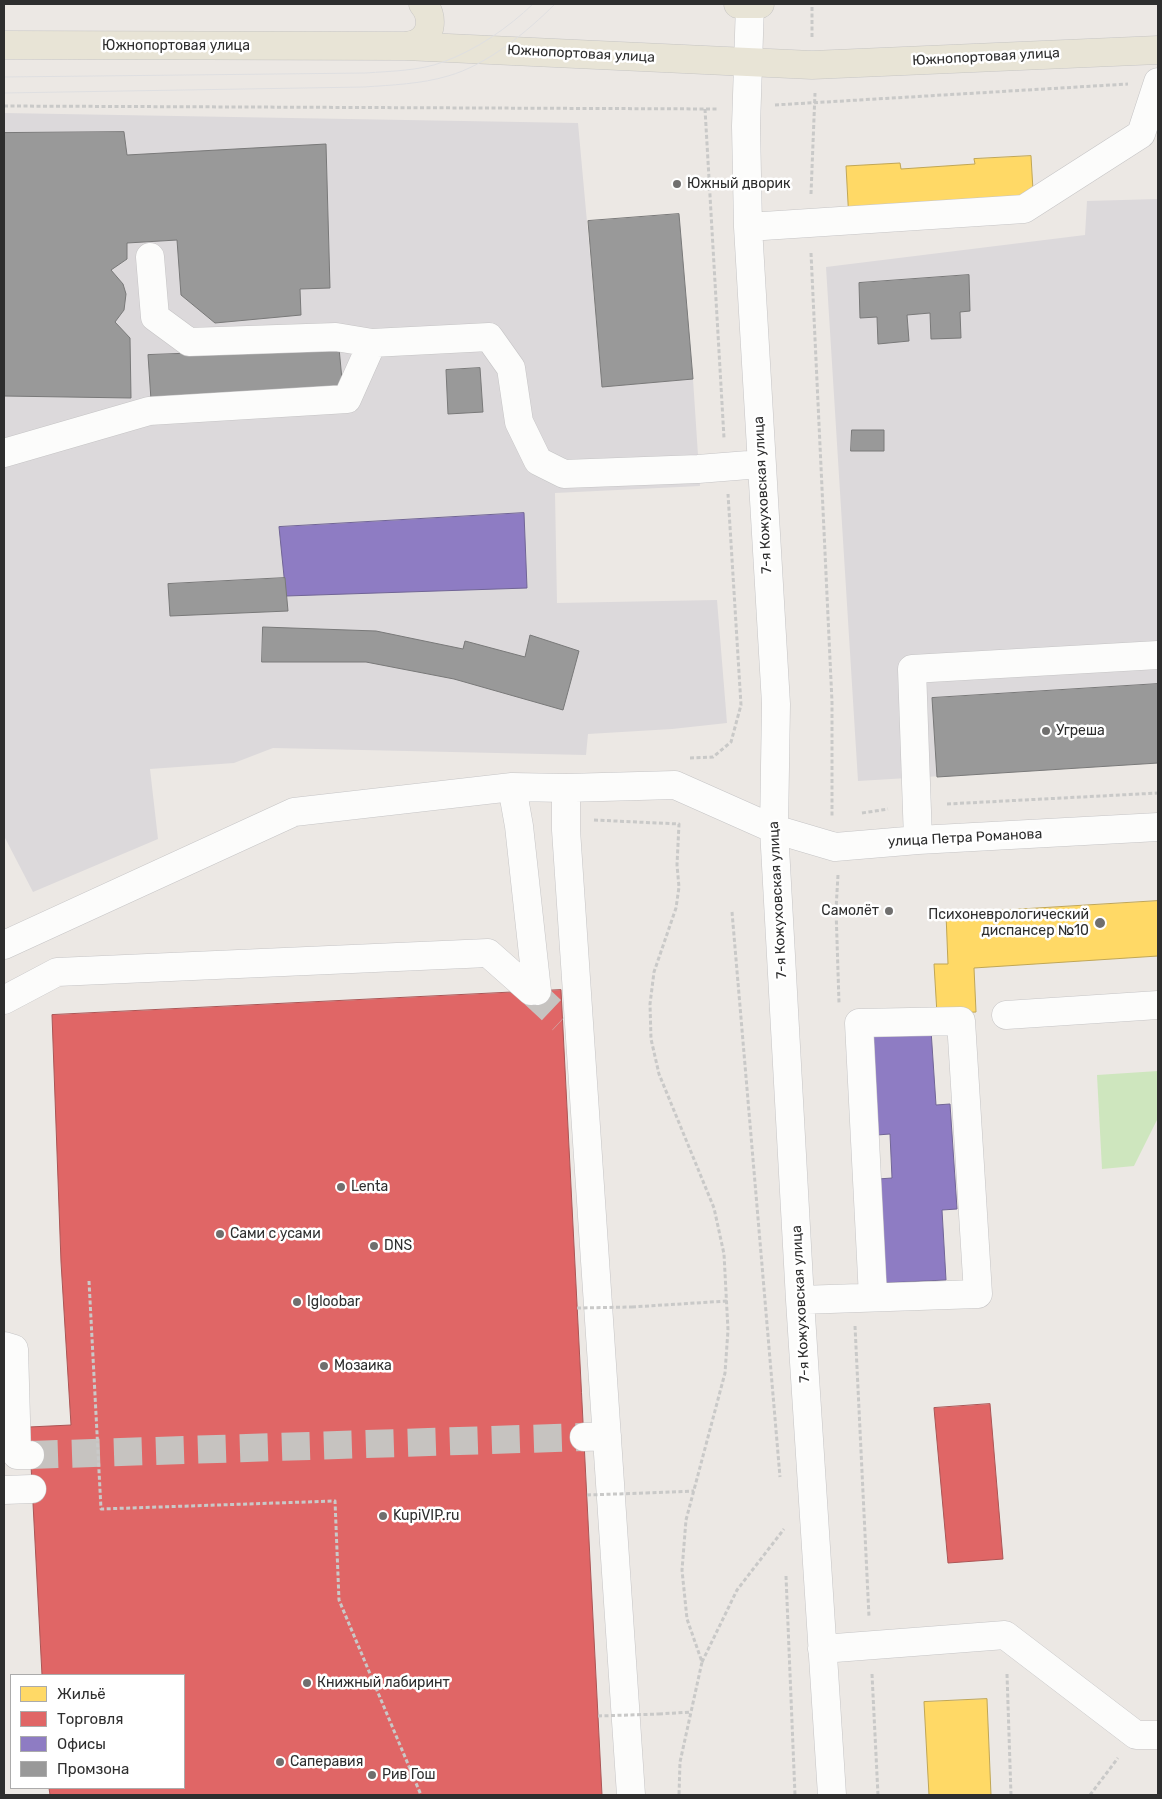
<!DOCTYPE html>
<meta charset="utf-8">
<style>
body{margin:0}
#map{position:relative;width:1162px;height:1799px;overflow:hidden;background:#ece8e4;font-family:Rubik,sans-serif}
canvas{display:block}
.frame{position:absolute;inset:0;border:5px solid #2e2e2e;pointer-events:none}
.legend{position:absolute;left:10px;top:1674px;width:175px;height:115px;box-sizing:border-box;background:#fff;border:1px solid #ababab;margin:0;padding:6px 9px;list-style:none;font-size:15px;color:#2e2e2e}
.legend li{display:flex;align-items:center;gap:10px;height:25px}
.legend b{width:25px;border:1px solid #ababab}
</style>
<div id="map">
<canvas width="1162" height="1799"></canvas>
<div class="frame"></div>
<ul class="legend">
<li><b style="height:14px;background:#ffd966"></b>Жильё</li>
<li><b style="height:14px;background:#e06666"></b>Торговля</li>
<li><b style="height:14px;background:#8e7cc3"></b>Офисы</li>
<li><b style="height:14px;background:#999"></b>Промзона</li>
</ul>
</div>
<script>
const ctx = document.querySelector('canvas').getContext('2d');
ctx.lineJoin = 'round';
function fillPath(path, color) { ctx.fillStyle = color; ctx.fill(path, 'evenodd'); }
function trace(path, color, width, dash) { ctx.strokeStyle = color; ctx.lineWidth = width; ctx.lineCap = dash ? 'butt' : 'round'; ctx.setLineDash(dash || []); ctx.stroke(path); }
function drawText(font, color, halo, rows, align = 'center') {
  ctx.font = font + ' Rubik,sans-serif'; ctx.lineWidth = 5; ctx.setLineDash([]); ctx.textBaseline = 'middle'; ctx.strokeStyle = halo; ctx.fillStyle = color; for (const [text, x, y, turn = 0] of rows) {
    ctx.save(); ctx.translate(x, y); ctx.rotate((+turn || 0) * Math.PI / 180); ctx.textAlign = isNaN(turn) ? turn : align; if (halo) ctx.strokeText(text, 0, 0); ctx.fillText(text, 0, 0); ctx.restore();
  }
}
fillPath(new Path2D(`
 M4 113 578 123 602 387 693 379 700 486 555 493 557 603 717 600 727 723 672 729 588 734 586 755 273 748 234 763 150 769 158 839 33 892 4 836Z
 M1158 199V763L858 781 826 267 1085 235 1087 201Z`), '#dcd9db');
fillPath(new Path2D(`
 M1158 1071V1118L1134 1166 1102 1169 1097 1075Z`), '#cee6be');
const homes = new Path2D(`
 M1031 156 1034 207 849 221 846 166 900 163 901 169 975 164 974 159Z
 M1158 901V956L974 968 976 1012 937 1014 934 964H948L946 914Z
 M987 1699 991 1795H929L924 1702Z`);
fillPath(homes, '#ffd966');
trace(homes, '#c0a655', 1);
const shops = new Path2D(`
 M561 990 602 1795H50L49 1788H184V1675H42L29 1427 71 1425 61 1262 52 1015Z
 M990 1404 1003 1559 948 1563 934 1408Z`);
fillPath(shops, '#e06666');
trace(shops, '#ab5555', 1);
const offices = new Path2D(`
 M524 513 527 588 286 596 279 527Z
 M931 1030 936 1105 950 1104 957 1209 942 1210 946 1280 884 1283 878 1179 892 1178 890 1134 877 1135 871 1034Z`);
fillPath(offices, '#8e7cc3');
trace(offices, '#716596', 1);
const industry = new Path2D(`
 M124 132 127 155 326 144 330 288 300 289 301 315 215 323 181 295 177 240 127 243V259L111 270 123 284 126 294 124 310 115 322 130 338 131 398 4 396V133Z
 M679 214 693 379 602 387 588 221Z
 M969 275 970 311 960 312 961 338 931 339 930 313 907 315 909 341 878 344 877 317 860 318 859 283Z
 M339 348 343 390 151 400 148 355Z
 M480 368 483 412 448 414 446 370Z
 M852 430H884V451H851Z
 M285 578 288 611 170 616 168 584Z
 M263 627 376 631 463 649 465 641 525 657 530 635 579 651 563 710 454 679 366 662H262Z
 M1158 684V763L937 777 932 698Z`);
fillPath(industry, '#999');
trace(industry, '#797979', 1);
trace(new Path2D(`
 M531 991 562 1020
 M30 1455 584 1437`), '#c6c3c0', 28, [28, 14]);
const minor = new Path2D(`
 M750 4 746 126 748 227 776 704 774 829 800 1300 832 1795
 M748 227 1024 209 1141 134 1158 82
 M150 257 155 317 189 342 336 337 372 343
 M4 453 149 411 347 399 372 343 489 337 511 368 519 422 538 461 564 474 698 469 761 464
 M512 787 519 826 537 991
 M566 788V830L631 1795
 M918 840 912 669 1158 655
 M4 945 294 812 512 787 566 788 675 785 774 829 835 847 918 840 1158 827
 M4 1000 57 972 488 953 531 991
 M1006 1015 1158 1005
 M800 1300 978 1294 961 1021 859 1023 873 1297
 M4 1346 14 1349 17 1455H30
 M584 1437 607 1436
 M4 1490 32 1489
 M822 1649 1005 1635 1136 1735H1158`);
const major = new Path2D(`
 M738 4H760
 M4 45 405 46 812 65 1158 50
 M405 46C409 45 414 45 417 43 433 36 433 15 423 4`);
trace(minor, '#c5c4c5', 29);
trace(major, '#c6c5c4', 29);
trace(new Path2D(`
 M812 37V4
 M775 105 1128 84
 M4 106 718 109
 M705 109 724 438
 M811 194 815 93
 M811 253 832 702V816
 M690 758 713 757 731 742 741 705 728 494
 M947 804 1158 793
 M862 813 888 809
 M594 820 679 824 677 865 679 887 676 908 654 972 650 1004 651 1039 659 1074 714 1208 724 1254 728 1330 725 1373 686 1520 682 1570 687 1619 702 1662 680 1762 679 1795
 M838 875 836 909 839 1003
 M732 912 780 1477
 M89 1281 101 1509 335 1501 339 1600 421 1795
 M632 1307 727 1301
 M855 1326 869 1617
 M646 1493 694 1491
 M786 1576 795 1795
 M702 1662 737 1590 784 1529
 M872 1674 878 1795
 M1007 1674 1011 1795
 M659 1714 691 1712
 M1090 1795 1118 1758`), '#c9c9c8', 3, [4, 2.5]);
trace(minor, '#fcfcfb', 28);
trace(major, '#e8e4d6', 28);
trace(new Path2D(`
 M4 77 366 73C391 71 419 71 443 62 476 50 508 28 533 4
 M4 93 364 87C392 85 421 84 448 76 487 65 527 32 555 4`), '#dfdfe1', 1);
trace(new Path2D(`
 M577 1308 632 1307
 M587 1495 646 1493
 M598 1716 659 1714`), '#c9c9c8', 3, [4, 2.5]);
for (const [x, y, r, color] of [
 [677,184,5,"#706f6e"],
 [1046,731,5,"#706f6e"],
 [889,911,5,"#706f6e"],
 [1100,923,6,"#706f6e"],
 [341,1187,5,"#706f6e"],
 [220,1234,5,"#706f6e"],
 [374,1246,5,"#706f6e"],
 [297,1302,5,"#706f6e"],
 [324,1366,5,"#706f6e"],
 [383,1516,5,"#706f6e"],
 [307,1683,5,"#706f6e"],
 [280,1762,5,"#706f6e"],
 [372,1775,5,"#706f6e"]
]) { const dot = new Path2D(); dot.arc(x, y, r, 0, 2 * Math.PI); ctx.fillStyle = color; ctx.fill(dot); trace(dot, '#fff', 2); }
drawText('14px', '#2e2e2e', '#fff', [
 ["Южнопортовая улица",176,46],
 ["Южнопортовая улица",581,54,3],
 ["Южнопортовая улица",986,57,-3],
 ["7-я Кожуховская улица",763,495,-93],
 ["улица Петра Романова",965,838,-3],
 ["7-я Кожуховская улица",778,900,-93],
 ["7-я Кожуховская улица",801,1304,-93]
]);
drawText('14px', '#2e2e2e', '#fff', [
 ["Южный дворик",687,184],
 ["Угреша",1056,731],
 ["Самолёт",879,911,"right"],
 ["Психоневрологический",1089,915,"right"],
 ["диспансер №10",1089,931,"right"],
 ["Lenta",351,1187],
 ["Сами с усами",230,1234],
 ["DNS",384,1246],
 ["Igloobar",307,1302],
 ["Мозаика",334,1366],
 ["KupiVIP.ru",393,1516],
 ["Книжный лабиринт",317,1683],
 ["Саперавия",290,1762],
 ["Рив Гош",382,1775]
], 'left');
</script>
